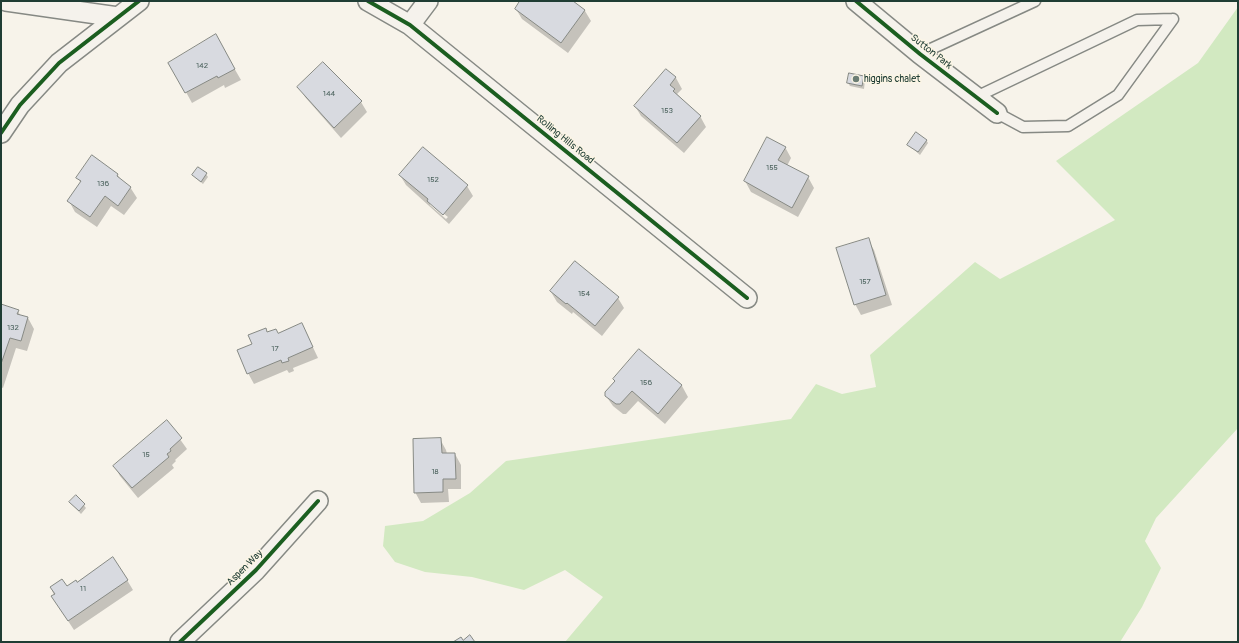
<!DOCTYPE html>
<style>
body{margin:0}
#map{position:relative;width:1239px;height:643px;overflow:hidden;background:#f7f3ea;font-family:Pangolin,sans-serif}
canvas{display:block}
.frame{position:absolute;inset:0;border:2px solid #1f3d34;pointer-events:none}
</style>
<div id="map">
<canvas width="1239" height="643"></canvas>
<div class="frame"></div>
</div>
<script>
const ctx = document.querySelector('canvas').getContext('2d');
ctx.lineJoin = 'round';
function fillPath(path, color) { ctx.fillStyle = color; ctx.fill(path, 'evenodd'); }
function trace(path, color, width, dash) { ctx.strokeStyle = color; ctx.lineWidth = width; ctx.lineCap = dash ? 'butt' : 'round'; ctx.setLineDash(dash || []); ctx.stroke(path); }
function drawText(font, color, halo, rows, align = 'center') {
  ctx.font = font + ' Pangolin,sans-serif'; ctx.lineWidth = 3; ctx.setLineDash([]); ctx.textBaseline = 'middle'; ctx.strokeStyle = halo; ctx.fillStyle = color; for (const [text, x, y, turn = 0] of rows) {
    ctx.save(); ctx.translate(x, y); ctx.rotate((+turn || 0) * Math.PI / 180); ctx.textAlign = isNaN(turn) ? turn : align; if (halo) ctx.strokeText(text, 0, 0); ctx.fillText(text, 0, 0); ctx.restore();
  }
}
fillPath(new Path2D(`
 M1238 7V428L1156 518 1145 541 1161 568 1142 607 1120 642H565L603 597 565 570 524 590 472 577 425 572 395 562 383 546 385 526 423 521 470 493 506 461 791 419 816 384 842 394 876 387 870 355 975 262 1000 279 1115 220 1056 161 1198 63Z`), '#d2e9c1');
fillPath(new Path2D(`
 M522 1H572L585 11 591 21 568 53 522 19 516 9Z
 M215 35 241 80 225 88 224 85 192 103 170 63Z
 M666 70 676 78 682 89 677 94 700 116 706 127 684 153 641 116 635 106Z
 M864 76 865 80 864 89 850 86 848 83Z
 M299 87 361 102 367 112 341 138 305 97Z
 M926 140 928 143 920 155 909 145Z
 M785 147 791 158 787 166 808 177 814 188 798 217 751 192 745 181Z
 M117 174 121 180 130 187 137 198 124 215 111 206 97 227 75 212 69 201 81 184 78 178Z
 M206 174 208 177 203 184 193 175Z
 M400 175 467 186 473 196 449 224 406 185ZM430 203 448 217 446 219 430 205Z
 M868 240 874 250 892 305 861 315 855 304Z
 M551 292 618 298 624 308 602 336 573 312 572 314 557 302Z
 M1 305 18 311 21 317 28 318 34 329 27 351 16 348 3 388 1 387Z
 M302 324 318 358 293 368 294 371 289 373 287 370 254 384 248 373 253 344 267 333 278 334Z
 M639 351 682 386 688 397 665 424 638 401 626 414H623L613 406 606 396Z
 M167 421 187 449 175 460 176 461 172 465 174 468 138 498 120 476 114 466Z
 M440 439 446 450 447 454H455L461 465V489H448L449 502 421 503 415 492Z
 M76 496 86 508 81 514 70 502Z
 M127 580 133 590 74 630 59 607 51 588 66 587 77 583Z`), '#0003');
const building = new Path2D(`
 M520 1H573L585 10 561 43 515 9Z
 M216 34 235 69 218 78 217 76 185 93 168 63Z
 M323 62 362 101 334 128 297 87Z
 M666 69 676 77 670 85 675 89 673 91 701 116 677 143 634 106Z
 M849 73 864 76 862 86 847 83Z
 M916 132 927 140 918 152 907 145Z
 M767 137 786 147 778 160 809 176 792 208 744 181Z
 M423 147 468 185 443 215 427 201 428 199 399 175Z
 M92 155 118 174 117 176 131 187 118 206 105 196 90 217 67 201 81 181 76 178Z
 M198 167 207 173 201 182 192 175Z
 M869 238 886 295 854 305 836 248Z
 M575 261 619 297 595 326 567 303 566 304 550 291Z
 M1 304 19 310 17 314 28 317 21 341 10 338 1 364Z
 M302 323 313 347 288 358 289 361 282 363 281 360 247 374 237 350 252 344 248 335 266 328 267 332 276 329 278 333Z
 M639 349 682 385 658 414 632 391 620 404H616L605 396V392L615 381 613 379Z
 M167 420 182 438 170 449 171 451 167 454 169 457 132 488 113 466Z
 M441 438 442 453H455L456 479H443V492L414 493 413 439Z
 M76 495 85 504 79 511 69 502Z
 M113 557 128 580 68 621 51 596 55 594 50 587 62 579 67 586 76 580 77 582Z
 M470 635 475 642H453L461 637 463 640Z`);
fillPath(building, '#d8dae0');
trace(building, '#868984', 1);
const lane = new Path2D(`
 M920 54 1035 1
 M976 97 1137 20 1173 19
 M997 113 1023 127 1068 126 1118 95 1173 19`);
const street = new Path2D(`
 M6 1 118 17
 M368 1 410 25 747 298
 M856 1 920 54 997 113
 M410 25 428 1
 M1 133 20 105 59 63 139 1
 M180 642 256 570 318 501`);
trace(lane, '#868984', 13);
trace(street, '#868984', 22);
trace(lane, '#f5f2ec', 10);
trace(street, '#f5f2ec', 19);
trace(new Path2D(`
 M368 1 410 25 747 298
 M856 1 920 54 997 113
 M1 133 20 105 59 63 139 1
 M180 642 256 570 318 501`), '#1b5e20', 4);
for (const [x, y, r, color] of [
 [856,79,4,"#6b7d74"]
]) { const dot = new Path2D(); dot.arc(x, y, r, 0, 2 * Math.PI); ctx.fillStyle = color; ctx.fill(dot); trace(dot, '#fcf5e5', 1.5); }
drawText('8px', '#4d645f', null, [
 ["142",202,66],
 ["144",329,94],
 ["153",667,111],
 ["155",772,168],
 ["152",433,180],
 ["136",103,184],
 ["157",865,282],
 ["154",584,294],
 ["132",13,328],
 ["17",275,349],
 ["156",646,383],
 ["15",146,455],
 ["18",435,472],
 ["11",83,589]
]);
drawText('10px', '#1f3d34', '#fcf5e5', [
 ["Sutton Park",931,52,38],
 ["Rolling Hills Road",565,140,39],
 ["Aspen Way",245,568,-45]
]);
drawText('10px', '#1f3d34', '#fcf5e5', [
 ["higgins chalet",864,79]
], 'left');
</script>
